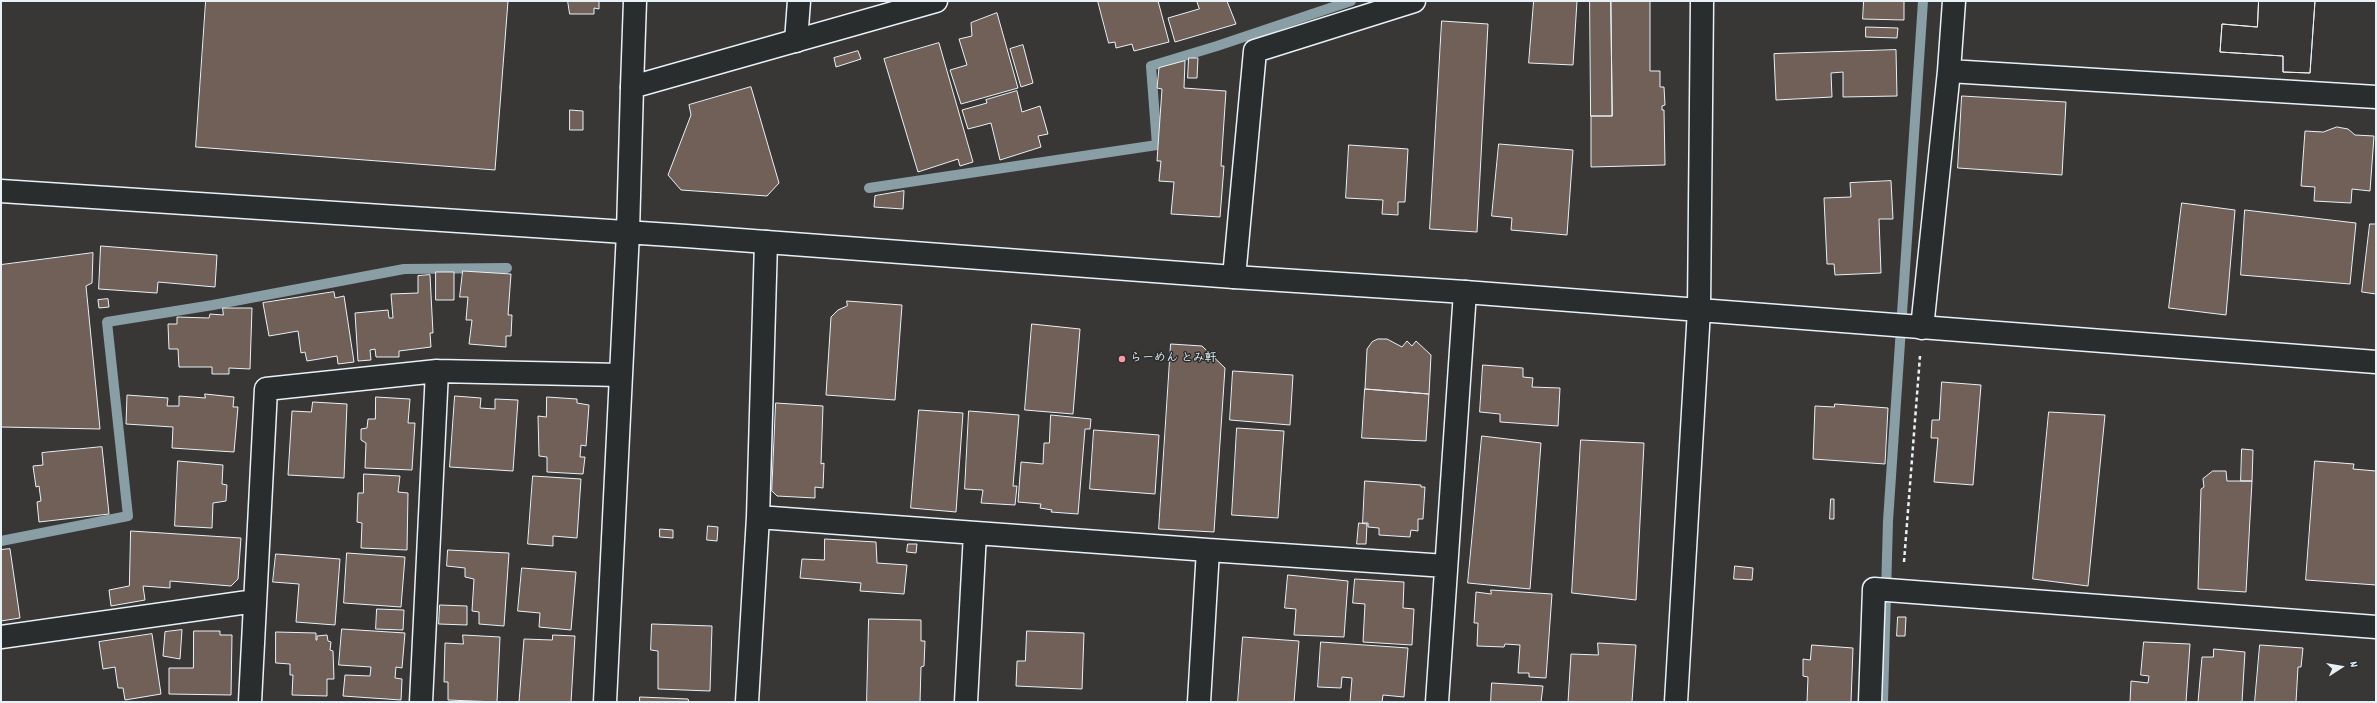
<!DOCTYPE html>
<meta charset="utf-8">
<style>
body{margin:0}
#map{position:relative;width:2377px;height:703px;overflow:hidden;background:#383736;font-family:Dekko,sans-serif}
canvas{display:block}
.frame{position:absolute;inset:0;border:2px solid #e8f1f8;pointer-events:none}
.north{position:absolute;left:2321px;top:647px;width:40px;height:40px;-webkit-text-stroke:3px #2a2d2e;paint-order:stroke;rotate:78deg;font-size:11px;font-weight:700;line-height:16px;text-align:center;color:#e8f1f8}
.north::after{content:'';display:block;margin:auto;width:14px;height:18px;background:#e8f1f8;clip-path:polygon(50% 0,100% 100%,50% 72%,0 100%)}
</style>
<div id="map">
<canvas width="2377" height="703"></canvas>
<div class="frame"></div>
<div class="north">N</div>
</div>
<script>
const ctx = document.querySelector('canvas').getContext('2d');
ctx.lineJoin = 'round';
function trace(path, color, width, dash) { ctx.strokeStyle = color; ctx.lineWidth = width; ctx.lineCap = dash ? 'butt' : 'round'; ctx.setLineDash(dash || []); ctx.stroke(path); }
function fillPath(path, color) { ctx.fillStyle = color; ctx.fill(path, 'evenodd'); }
function drawText(font, color, halo, rows, align = 'center') {
  ctx.font = font + ' Dekko,"Klee One",sans-serif'; ctx.lineWidth = 3; ctx.setLineDash([]); ctx.textBaseline = 'middle'; ctx.strokeStyle = halo; ctx.fillStyle = color; for (const [text, x, y, turn = 0] of rows) {
    ctx.save(); ctx.translate(x, y); ctx.rotate((+turn || 0) * Math.PI / 180); ctx.textAlign = isNaN(turn) ? turn : align; if (halo) ctx.strokeText(text, 0, 0); ctx.fillText(text, 0, 0); ctx.restore();
  }
}
trace(new Path2D(`
 M869 188 1157 145 1151 66 1217 46 1351 1
 M1 541 128 516 107 322 213 305 404 269 507 268
 M1883 702 1888 521 1923 1`), '#899ea5', 10);
const building = new Path2D(`
 M206 1H508L495 170 196 147Z
 M568 1H599V9L594 8V14H570Z
 M1098 1H1158L1169 42 1134 51 1132 44 1116 48 1115 42 1109 43Z
 M1197 1H1227L1236 24 1175 42 1168 18 1199 9Z
 M1534 1H1577L1573 65 1529 63Z
 M1590 1H1611L1612 116H1591Z
 M1611 1H1650V71H1660V87H1664L1665 105 1662 106V110H1664L1665 165 1591 167V116H1612Z
 M1864 1H1904V20L1863 19Z
 M2259 1H2315L2310 73 2283 72V56L2220 52 2222 24 2257 27Z
 M2259 1H2315L2310 73 2283 72V56L2220 52 2222 24 2257 27Z
 M997 13 1018 88 961 104 950 70 967 65 959 39 972 36 971 23Z
 M1442 21 1488 24 1477 232 1430 229Z
 M1866 27 1898 28 1897 38 1866 37Z
 M939 43 973 162 960 166 958 159 918 172 884 59Z
 M1023 45 1033 83 1021 87 1010 49Z
 M1896 50 1897 96 1843 97V72L1831 73 1832 97 1776 100 1774 54Z
 M858 51 861 59 836 67 834 58Z
 M1189 58H1198L1197 78H1188Z
 M1185 61 1184 88 1226 91 1221 166H1224L1220 217 1171 214 1174 182 1159 181 1161 161H1157L1162 89 1157 88 1159 68Z
 M751 87 779 183 767 196 681 190 668 175 691 115 689 105Z
 M1017 91 1022 112 1040 106 1048 134 1038 136 1041 147 1000 160 991 123 968 129 962 110 987 103 986 100Z
 M1962 96 2066 102 2062 175 1958 168Z
 M570 110 583 111V130H570Z
 M2337 127 2348 129 2355 135 2374 136 2370 191 2352 189 2351 203 2314 201 2315 187 2301 186 2305 131 2323 132Z
 M1499 144 1573 150 1567 235 1511 230 1512 218 1492 216Z
 M1349 145 1408 149 1405 202H1398V215L1382 214 1383 200 1346 198Z
 M1891 181 1893 219H1879L1881 273 1835 275 1834 264H1827L1824 198 1851 197 1850 183Z
 M904 191 903 209 874 207 875 196Z
 M2182 203 2235 210 2226 315 2169 308Z
 M2245 210 2356 223 2350 284 2241 275Z
 M2370 224H2376V294L2362 292Z
 M101 246 217 255 215 287 158 282 157 293 99 289Z
 M93 253 92 283 86 286 100 429 1 427V265Z
 M463 271 511 274 508 315H512L511 336H506V347L469 344 472 320H466L468 297H460Z
 M436 272H454V300H436Z
 M430 275 433 333H430L431 347 399 351V357H376L375 349 370 350 371 360 358 361 355 313 388 310 389 318H393L391 294 418 293V276Z
 M334 292 335 298 344 296 354 362 338 364 337 356 307 361 305 352 301 353 298 331 269 336 263 303Z
 M108 299 109 307 99 308 98 300Z
 M847 301 902 305 895 400 826 395 831 317 838 310 847 306Z
 M223 308H252L250 369 229 368V374H212V367H179L178 349H169L168 324H177V317L209 318 210 314 223 315Z
 M1032 324 1080 329 1073 414 1025 410Z
 M1378 339H1387L1402 347 1407 341 1412 346 1416 341 1431 355 1429 394 1365 389 1367 349 1372 342Z
 M1171 344 1202 346 1225 368 1214 532 1159 529Z
 M1483 365 1523 368V377L1533 378 1532 387 1560 388 1558 426 1500 422V414L1480 412Z
 M1233 371 1293 375 1290 425 1230 420Z
 M1942 382 1981 385 1973 485 1934 482 1938 438H1931L1932 420H1939Z
 M1365 389 1429 394 1426 441 1362 438Z
 M205 394 234 397 233 407H238L234 452 172 448 173 427 126 424 127 395 168 398 167 406H179V396L205 398Z
 M455 396 481 398 480 408 495 409V399L518 400 513 471 450 467Z
 M376 397 410 399 408 423H415L412 470 365 468 366 443 361 440V429L367 428 368 419H375Z
 M547 397 577 399V403L589 405 586 446 581 445 580 457H585L583 474 547 472V457L539 456 538 416 546 417Z
 M313 402 347 404 344 478 288 475 292 411 311 412Z
 M776 403 823 406 821 464 824 463 823 488 815 487V498L777 496 772 491Z
 M1835 404 1888 408 1885 464 1813 459 1815 406 1834 407Z
 M919 410 963 413 956 512 911 508Z
 M969 411 1019 415 1013 486H1017L1015 505 981 503 983 490 965 489Z
 M2049 412 2105 415 2088 586 2033 579Z
 M1051 415 1091 419 1090 429H1085L1078 514 1051 512 1052 510 1040 508 1041 504 1018 502 1021 462 1043 464 1044 443H1049Z
 M1237 428 1284 431 1278 518 1232 515Z
 M1094 430 1159 435 1155 494 1090 489Z
 M1482 436 1541 443 1530 589 1468 583Z
 M1581 440 1644 443 1636 600 1572 593Z
 M102 447 109 514 39 522 37 502 41 501 39 486 36 487 33 466 43 465 42 453Z
 M2242 449 2253 450 2252 481H2241Z
 M178 461 223 465 222 484 227 485 226 501 213 503 212 528 175 526Z
 M2315 461 2354 464 2353 469 2376 471V585L2306 580Z
 M2213 471H2226L2227 481H2252L2246 592 2198 589 2201 489 2204 487 2203 479Z
 M364 474 400 476 398 492 408 493 407 550 361 548 362 523 357 522 358 493H363Z
 M533 476 581 479 577 538 553 536V546L528 544Z
 M1365 481 1421 485V487H1425L1423 519H1418V531L1411 530 1410 537 1379 535V528L1368 527V523H1363Z
 M1831 499H1834V519H1830Z
 M1359 523 1367 524 1366 544H1357Z
 M708 526 718 527 717 541 707 540Z
 M660 529 673 530V538L660 537Z
 M131 531 241 538 238 579 231 586 170 581V588L143 586 145 600 111 606 109 590 129 586Z
 M825 539 876 542 877 563 907 565 904 594 860 591 861 583 800 578 802 559 824 560Z
 M908 544H917L916 553 907 552Z
 M10 549 20 618 1 621V550Z
 M448 550 509 553 504 626 479 624V612L472 611 474 579 465 577V568L447 566Z
 M347 553 405 557 401 607 344 603Z
 M276 554 340 559 335 625 296 622 299 584 273 582Z
 M1735 566 1753 568 1752 580 1734 579Z
 M522 568 576 572 571 630 539 627 540 613 518 611Z
 M1288 575 1348 581 1344 637 1294 635 1296 609 1285 608Z
 M1355 579 1404 582 1403 608 1414 609 1412 645 1363 642 1365 604 1353 603Z
 M1491 590 1552 594 1546 678 1529 677V673H1518L1520 645 1505 644 1504 647 1477 646 1478 623H1474L1476 592 1491 594Z
 M440 605 467 606V625L439 624Z
 M377 609 404 610 403 630 376 629Z
 M1898 617H1906L1905 636H1897Z
 M869 619 921 620V641H925L924 666 921 667 920 702H867Z
 M652 624 712 626 710 691 658 689V651L651 650Z
 M342 629 405 633 402 668 396 667 395 678 402 679 401 700 343 696 345 675 370 676 371 667 339 665Z
 M182 630 180 659 163 656 165 632Z
 M194 631H220V635H232L231 695 169 694V668H193Z
 M1027 631 1084 633 1082 689 1016 686 1017 661H1025Z
 M276 632 316 633V640H317V636L327 635 328 641 331 642 330 650 333 651 334 679H327V696L292 695 293 675H290V664L276 663Z
 M152 634 161 694 125 700 123 688H118L115 667 103 669 99 642Z
 M463 635 500 637 497 702 448 700V682H444L445 643 463 644Z
 M553 635 575 636 571 702H519L524 639 552 640Z
 M1243 637 1299 641 1294 702H1238Z
 M1321 642 1408 648 1404 697 1383 695 1382 702H1350L1352 678 1342 677 1341 688 1318 687Z
 M2144 642 2190 644 2186 702H2130L2131 681 2148 683 2149 676 2141 675Z
 M1598 643 1636 645 1632 702H1568L1571 654 1598 655Z
 M1812 645 1853 648 1851 702H1807L1808 677 1803 676V659L1810 660Z
 M2260 645 2303 648 2301 667H2298L2296 702H2255Z
 M2214 649 2245 652 2242 702H2198L2202 657H2213Z
 M1492 683 1543 686 1541 702H1491Z
 M640 697 688 699 689 702H640Z`);
fillPath(building, '#716058');
trace(building, '#e8f1f8', 1);
const street = new Path2D(`
 M1954 1 1949 71 2376 97
 M796 41 799 1
 M632 87 635 1
 M1234 277 1255 51 1414 1
 M1922 328 1949 71
 M758 517 1208 550 1199 702
 M1208 550 1446 566
 M1 637 255 601
 M250 702 266 389 437 371 620 375
 M421 702 437 371
 M747 702 758 517 766 242
 M966 702 975 533
 M1437 702 1465 292
 M1870 702 1874 589 2376 627`);
const secondary = new Path2D(`
 M1 191 686 236 1234 277 1465 292 2376 362
 M605 702 628 232 632 87 936 1
 M1676 702 1699 310 1702 1`);
trace(street, '#e8f1f8', 25);
trace(secondary, '#e8f1f8', 25);
trace(new Path2D(`
 M1904 562 1920 356`), '#e8f1f8', 2.5, [4, 3]);
trace(street, '#2a2d2e', 22);
trace(secondary, '#2a2d2e', 22);
for (const [x, y, r, color] of [
 [1122,359,4,"#ff9aa2"]
]) { const dot = new Path2D(); dot.arc(x, y, r, 0, 2 * Math.PI); ctx.fillStyle = color; ctx.fill(dot); trace(dot, '#2a2d2e', 1.5); }
drawText('bold 12px', '#e8f1f8', '#2a2d2e', [
 ["らーめん とみ軒",1130,359]
], 'left');
</script>
